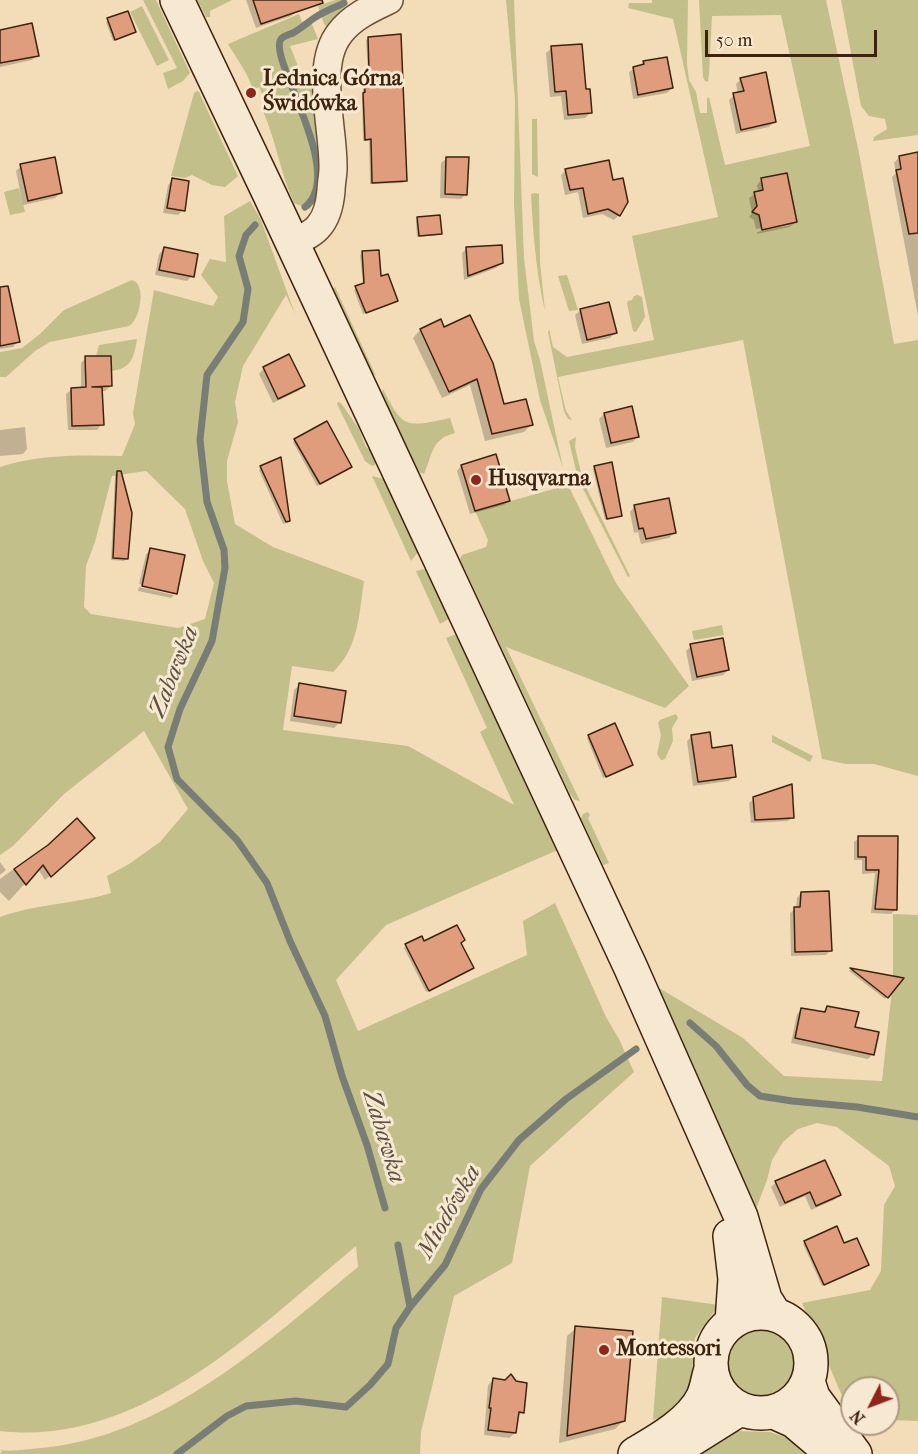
<!DOCTYPE html>
<meta charset="utf-8">
<style>
body{margin:0}
#map{position:relative;width:918px;height:1454px;overflow:hidden;background:#f3ddb8;font-family:"IM FELL French Canon",serif}
canvas{display:block}
.north{position:absolute;left:840px;top:1376px;width:60px;height:60px;box-sizing:border-box;background:#f7e9d1;border:2px solid #ad9a83;border-radius:50%;rotate:228deg;font-size:16px;font-weight:700;line-height:24px;text-align:center;color:#3d230d}
.north::after{content:'';display:block;margin:auto;width:21px;height:27px;background:#8f2418;clip-path:polygon(50% 0,100% 100%,50% 72%,0 100%)}
.scale{position:absolute;left:705px;top:30px;width:172px;height:27px;box-sizing:border-box;border:3px solid #3d230d;border-top:0;padding-left:8px;font-size:18px;line-height:21px;white-space:nowrap;color:#3d230d;-webkit-text-stroke:4px #f7e9d1;paint-order:stroke}
</style>
<div id="map">
<canvas width="918" height="1454"></canvas>
<div class="north">N</div>
<div class="scale">50 m</div>
</div>
<script>
const ctx = document.querySelector('canvas').getContext('2d');
ctx.lineJoin = 'round';
function fillPath(path, color) { ctx.fillStyle = color; ctx.fill(path, 'evenodd'); }
function trace(path, color, width, dash) { ctx.strokeStyle = color; ctx.lineWidth = width; ctx.lineCap = dash ? 'butt' : 'round'; ctx.setLineDash(dash || []); ctx.stroke(path); }
function drawText(font, color, halo, rows, align = 'center') {
  ctx.font = font + ' "IM FELL French Canon",serif'; ctx.lineWidth = 6; ctx.setLineDash([]); ctx.textBaseline = 'middle'; ctx.strokeStyle = halo; ctx.fillStyle = color; for (const [text, x, y, turn = 0] of rows) {
    ctx.save(); ctx.translate(x, y); ctx.rotate((+turn || 0) * Math.PI / 180); ctx.textAlign = isNaN(turn) ? turn : align; if (halo) ctx.strokeText(text, 0, 0); ctx.fillText(text, 0, 0); ctx.restore();
  }
}
fillPath(new Path2D(`
 M143 0H156L190 73 183 81 168 89 163 73 177 68Z
 M197 0H232L210 11V17H206Z
 M335 0H343L346 9 344 16 327 27 324 24 318 6Z
 M506 0H514L524 258 534 341 540 360 563 468 540 400 519 299 514 204 515 99Z
 M652 0H688L687 64 689 80 696 92 700 113H707V99L709 97 725 165 810 146 781 15 712 16 709 74 708 82 705 81 703 77 699 0H826L859 153 894 344 918 340V776L874 764H846L822 759 743 340 558 377 566 411 572 420 568 419 564 411 548 332 549 329 553 347 567 357 654 340 632 236 718 217 673 19 628 8 629 3H652Z
 M841 0H918V135L873 141 874 137 887 129 885 119 869 116 861 106Z
 M142 6 169 60 157 66 130 12Z
 M299 14 302 22 310 19 318 39 290 46 301 74 315 70 321 170 317 201 309 209 294 203C280 173 276 139 262 109L267 105 259 87 253 89 246 73 228 44Z
 M197 91 199 92 238 176 225 187 212 185 192 175 185 178 171 176 194 93Z
 M532 119H537L538 177 532 174Z
 M19 188 25 212 10 215 4 192Z
 M535 193 539 194 540 262 545 311C536 272 533 233 531 194Z
 M250 201 261 220 295 314 286 295 243 366 235 402 238 422 227 461V481L235 524 273 547 364 581C359 613 359 648 333 672L292 666 283 730 408 746 514 805 480 732 487 728 446 638 459 633 560 849 386 925 336 980 358 1031 527 955 523 921 555 903 606 1017 619 1039 634 1072 530 1166 512 1263 454 1296 421 1432 420 1454H0L2 1451 0 1450C13 1452 28 1449 41 1448 164 1437 267 1342 358 1267L356 1246C256 1329 141 1447 0 1431V917C35 904 75 904 111 893L107 876 129 864 160 842 188 809 144 731 64 794 13 846 0 855V467C39 454 81 455 122 456L135 424 133 413 154 290 213 306 218 297 201 275 210 259 226 262 224 216ZM146 471 185 509 203 561 214 583 205 619 178 628 91 614 84 607 86 566 95 542 112 476Z
 M567 275 578 310 569 311 558 276Z
 M132 280C136 282 137 282 139 287 143 297 139 320 129 326L50 342 35 351 6 377H0V352L22 348 40 334 64 310Z
 M335 287 336 289 376 376 371 372 333 289Z
 M638 295 642 297 645 317 636 332 633 331 627 304 628 301 632 300 634 296Z
 M137 339C134 357 132 368 112 371L111 356H96L99 345Z
 M383 389C403 430 407 427 450 418L455 433C431 439 433 454 424 474L419 472 382 395Z
 M338 402 341 403 359 429 366 447 372 451 376 462 375 465 372 466 365 461 337 404Z
 M576 437 575 447 583 481 630 576 628 577 578 479 569 441Z
 M372 476 384 479 389 487 419 551 411 561Z
 M568 485 616 583 689 686 665 708 506 647 580 801 575 800 570 794 460 559 462 555 486 547 488 540 475 511Z
 M428 568 452 617 440 624 416 571Z
 M722 625 724 635 694 640 692 631Z
 M676 714 678 718 672 728 673 741 665 759 661 760 657 754 661 735 658 723 660 720Z
 M772 735 813 756 810 762 772 742Z
 M588 812 590 815 588 818 609 863 603 865 581 818 583 814Z
 M893 914 918 915V1421L888 1420V1388H852V1419L802 1303 870 1290 881 1271 884 1205 895 1186 889 1166 837 1127 817 1123 798 1129 783 1142 772 1160 767 1180 756 1209 659 988 743 1038 784 1076 882 1081 893 980Z
 M662 1297 719 1305 695 1338 691 1382 676 1413 653 1420Z
 M725 1363a36 36 0 1 1 72 0a36 36 0 1 1-72 0Z
 M735 1431 770 1432 797 1441 809 1454H684Z`), '#c2bf8a');
fillPath(new Path2D(`
 M246 0H293L297 11 291 16 256 28Z
 M108 20 135 31 113 41 106 22Z
 M0 32 37 55 32 60 0 67Z
 M368 38 405 181 403 183 370 184 369 141H363L362 96 363 95V77L368 73 366 40Z
 M552 48 584 91 590 113 585 118 564 120 561 96 550 97 546 53Z
 M644 63 672 88 667 93 633 99 629 72Z
 M741 79 774 122 769 127 736 134 729 100 734 95 738 94 736 84Z
 M918 154V316L892 177 896 173 894 163 899 157Z
 M447 158 466 194 461 199 440 198 441 163Z
 M21 166 61 193 55 198 23 205 16 171Z
 M566 170 612 181 627 202 619 215 614 220 602 214 583 218 578 192 565 195 561 175Z
 M173 179 183 210 178 215 163 213 168 185Z
 M762 179 795 222 790 227 757 234V232L791 225V222L756 229 754 220 749 217 752 213 749 198 758 192 757 185Z
 M418 218 440 233 438 235 417 237 416 221Z
 M467 248 502 263 496 268 464 280 462 253Z
 M164 249 192 276 187 281 155 275 159 254Z
 M363 253 396 301 363 314 354 290 363 285 360 255Z
 M581 310 615 333 610 338 582 344 575 315Z
 M0 316 18 341 13 347 0 349Z
 M440 321 444 329 503 406 531 425 524 432 485 441 470 385 442 398 413 338 420 330Z
 M86 358 111 386 105 391H101L102 424 97 430H68L66 394 72 389H81V363Z
 M264 368 303 386 298 391 273 403 259 374Z
 M604 414 638 436 633 442 606 448 599 419Z
 M25 427 27 449 23 454 0 456V430Z
 M295 440 348 469 317 486 293 442Z
 M461 466 509 500 504 505 470 514 457 471Z
 M261 467 288 521 286 523 283 524 259 470Z
 M595 467 621 515 618 517 605 520 593 469Z
 M118 473 127 558 124 561 111 560 115 475Z
 M635 506 675 532 669 538 641 544 638 532 634 533 630 512Z
 M151 550 175 593 174 594V591L139 584 146 554Z
 M139 587 174 595 171 598 138 591Z
 M691 646 728 670 723 675 692 681 686 651Z
 M300 685 339 723 334 728 290 721 294 690Z
 M589 736 631 765 603 778 587 738Z
 M692 736 711 750 734 776 729 781 693 786 687 741Z
 M754 799 792 817 788 821 751 823 749 803Z
 M859 838H896L895 910 891 914 871 913 875 873 862 874V860H854V842Z
 M89 842 45 880 38 869 9 901 0 892V879L25 861 26 862Z
 M0 862 6 870 0 875Z
 M801 893 831 950 826 955 791 956 790 913 796 908 797 898Z
 M423 943 472 968 426 992 404 948 406 946Z
 M850 970 901 979 885 999 849 971Z
 M827 1008 853 1028 872 1055 868 1059 791 1043 797 1014 802 1009 823 1012Z
 M776 1182 839 1195 834 1200 811 1210 805 1196 780 1207 771 1187Z
 M805 1242 843 1245 867 1265 822 1286 803 1244Z
 M576 1328 624 1420 615 1429 559 1443 567 1336Z
 M493 1380 522 1412 517 1418 515 1433 509 1438 484 1435 488 1385Z`), '#0003');
trace(new Path2D(`
 M305 207C348 173 267 58 281 39 284 35 289 35 293 33 302 28 310 20 319 15 327 10 336 7 344 3
 M255 225 246 235 239 256 248 289 243 322 207 375 200 440 207 502 224 550 225 568 212 641 180 709 168 747 177 779 237 840 267 883 290 941 325 1016 342 1076 367 1145 385 1208
 M690 1023 716 1046 747 1085 760 1096 792 1101 857 1107 918 1117
 M398 1245 410 1307
 M177 1454 227 1416 246 1406 296 1401 346 1407 370 1385 388 1364 396 1328 410 1307 445 1265 481 1189 519 1140 566 1099 636 1049`), '#787d75', 7);
const building = new Path2D(`
 M253 0H322L323 3 261 24Z
 M128 11 136 32 115 40 107 18Z
 M32 23 39 56 0 63V30Z
 M401 34 407 181 372 183 371 139 365 140 363 93 365 92 364 73 369 71 368 37Z
 M582 44 586 89H590L592 113 568 115 566 91 555 92 551 46Z
 M667 57 673 88 638 95 633 67 644 64 643 61Z
 M766 72 776 122 741 130 733 93 744 91 740 78Z
 M918 152V233L909 234 896 170 901 169 899 156Z
 M55 157 62 193 28 201 20 164Z
 M446 157H469L467 195 445 194Z
 M609 160 613 180 623 178 628 202 620 216 608 209 588 214 583 188 570 190 565 169Z
 M787 173 797 222 762 230 759 215 752 212 757 206 754 192 763 190 761 178Z
 M172 178 189 181 185 211 167 208Z
 M440 215 442 234 419 236 417 217Z
 M502 245 503 263 468 276 466 247Z
 M164 247 198 254 194 277 159 270Z
 M379 250 381 276 388 274 398 301 366 313 355 286 364 283 362 251Z
 M8 286 20 342 0 346V287Z
 M609 302 617 333 587 340 580 309Z
 M470 315 493 363 504 404 526 399 533 425 492 434 477 379 449 392 420 329 441 319 444 327Z
 M289 354 305 386 278 399 263 367Z
 M85 356H111L112 386 92 387H102L104 425 72 426 71 388 86 387Z
 M632 406 639 437 611 443 604 413Z
 M327 421 352 467 320 484 294 439Z
 M496 454 510 501 475 511 461 465Z
 M281 457 290 521 286 522 260 466Z
 M612 462 622 516 607 519 594 466Z
 M117 471H121L132 513 128 559 113 558Z
 M669 498 676 533 646 539 643 528 639 529 634 505Z
 M150 548 185 555 177 594 142 586Z
 M723 638 729 670 697 677 690 644Z
 M299 683 346 691 341 723 294 716Z
 M615 723 633 765 606 777 588 735Z
 M710 732 712 748 732 745 736 777 698 782 691 735Z
 M792 784 794 818 755 820 753 797Z
 M77 818 95 838 51 877 43 865 26 885 14 869 48 845Z
 M858 836H898L897 910 875 909 879 870H866V857H858Z
 M829 891 832 951 795 952 794 907H800L801 892Z
 M457 925 465 940 461 943 474 968 429 991 405 944 422 936 424 941Z
 M850 968 904 978 888 998Z
 M827 1006 859 1012 855 1027 879 1032 874 1055 795 1038 801 1008 825 1012Z
 M825 1160 841 1195 816 1206 810 1192 785 1203 775 1181Z
 M837 1226 844 1243 857 1238 869 1265 824 1285 804 1241Z
 M575 1326 633 1331 625 1421 567 1436Z
 M511 1374 516 1381 527 1383 524 1413 519 1412 516 1433 488 1430 491 1408H489L493 1378 505 1380Z`);
fillPath(building, '#df9d7e');
trace(building, '#3d230d', 1.5);
const minor = new Path2D(`
 M292 243C302 238 313 234 319 226 327 217 330 202 331 191 331 183 333 176 333 168 334 129 314 65 340 33 352 17 372 8 389 0`);
const secondary = new Path2D(`
 M177 0 269 193 630 966 741 1217 765 1299 775 1315
 M730 1236 735 1279 732 1322
 M711 1363a50 50 0 1 1 100 0a50 50 0 1 1-100 0Z
 M808 1381 813 1397 855 1454
 M774 1412 794 1421 833 1454
 M670 1453 740 1409
 M635 1454C659 1440 691 1422 703 1397 707 1388 708 1378 711 1369`);
trace(minor, '#6a5238', 30);
trace(secondary, '#3d230d', 36);
trace(minor, '#f7e9d1', 27);
trace(secondary, '#f7e9d1', 33);
for (const [x, y, r, color] of [
 [251,93,6,"#8f2418"],
 [476,480,6,"#8f2418"],
 [604,1350,6,"#8f2418"]
]) { const dot = new Path2D(); dot.arc(x, y, r, 0, 2 * Math.PI); ctx.fillStyle = color; ctx.fill(dot); trace(dot, '#f7e9d1', 2); }
drawText('bold 22px', '#3d230d', '#f7e9d1', [
 ["Lednica Górna",263,80],
 ["Świdówka",263,105],
 ["Husqvarna",488,480],
 ["Montessori",616,1350]
], 'left');
drawText('italic 24px', '#5b5041', '#f7e9d1', [
 ["Zabawka",175,672,-68],
 ["Zabawka",383,1137,73],
 ["Miodówka",450,1212,-60]
]);
</script>
